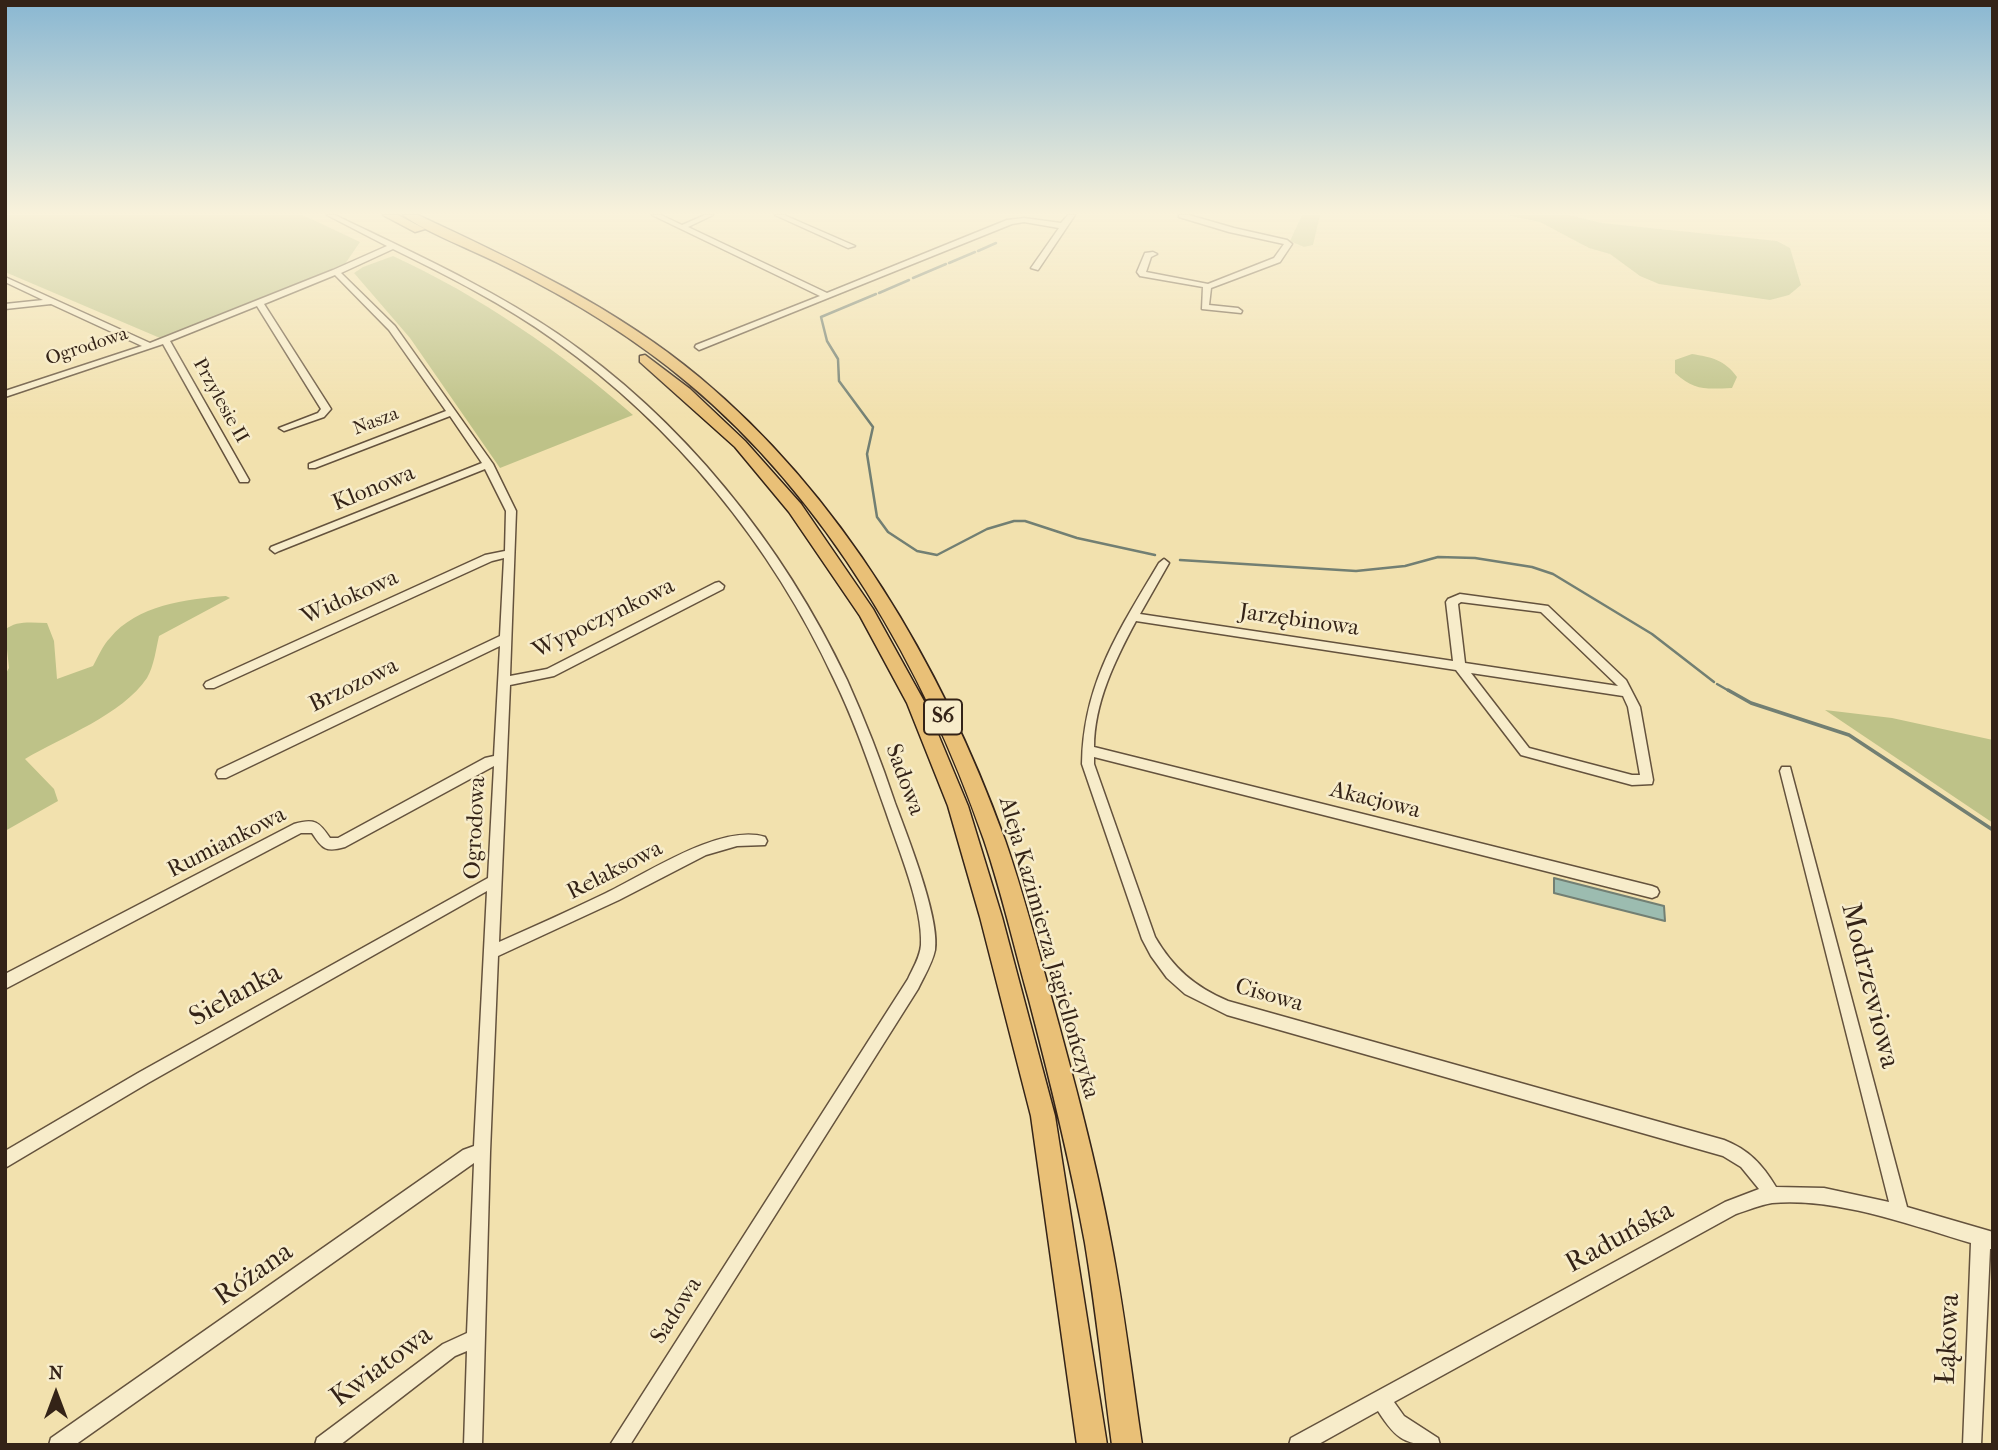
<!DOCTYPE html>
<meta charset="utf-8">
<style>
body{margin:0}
#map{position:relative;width:1998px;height:1450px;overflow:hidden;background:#f2e1ae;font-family:"IM FELL French Canon",serif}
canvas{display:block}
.frame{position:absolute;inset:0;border:7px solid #342317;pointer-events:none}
.north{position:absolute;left:21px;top:1359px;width:70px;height:70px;-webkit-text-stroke:5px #f7ecca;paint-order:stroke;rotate:0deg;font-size:19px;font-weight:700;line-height:28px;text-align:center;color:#342317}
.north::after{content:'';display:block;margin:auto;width:24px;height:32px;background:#342317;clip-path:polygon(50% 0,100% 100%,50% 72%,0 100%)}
</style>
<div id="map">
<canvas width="1998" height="1450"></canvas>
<div class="frame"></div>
<div class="north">N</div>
</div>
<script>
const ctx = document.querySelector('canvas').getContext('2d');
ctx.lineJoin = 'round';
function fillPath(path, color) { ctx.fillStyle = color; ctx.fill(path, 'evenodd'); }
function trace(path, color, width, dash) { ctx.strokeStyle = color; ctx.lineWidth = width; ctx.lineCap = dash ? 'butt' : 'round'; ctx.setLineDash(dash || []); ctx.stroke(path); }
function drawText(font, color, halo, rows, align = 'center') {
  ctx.font = font + ' "IM FELL French Canon",serif'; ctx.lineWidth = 5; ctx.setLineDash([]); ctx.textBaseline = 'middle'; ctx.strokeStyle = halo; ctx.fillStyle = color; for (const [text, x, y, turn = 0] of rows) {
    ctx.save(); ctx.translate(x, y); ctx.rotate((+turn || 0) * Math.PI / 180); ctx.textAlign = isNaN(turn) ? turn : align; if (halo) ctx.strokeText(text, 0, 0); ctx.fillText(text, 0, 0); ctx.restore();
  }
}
fillPath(new Path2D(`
 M5 215H303L360 242 345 264 160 338 5 272Z
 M1302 215H1320L1313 245 1304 247 1290 241Z
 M1506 215H1569L1602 223 1777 241 1790 248 1801 285 1789 295 1770 300 1659 284 1640 276 1610 254 1589 248 1540 222Z
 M393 256C480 296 561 352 633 415L500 468 410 338 354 273 363 267Z
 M1692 354C1711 357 1725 360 1737 377L1732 388C1706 389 1695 391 1675 373V360Z
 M226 596 230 598 159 636C156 649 154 666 147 678 122 715 62 737 25 759L54 789 58 801 5 831V675L9 668 5 630C16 620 33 623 47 623L54 641 57 679 93 666C98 657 103 645 110 638 137 605 186 599 226 596Z
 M1825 710 1892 718 1993 740V823Z`), '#bec288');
const water = new Path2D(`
 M1554 878 1664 906 1665 921 1554 893Z`);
fillPath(water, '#9cbcb0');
trace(water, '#727f73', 2);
trace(new Path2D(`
 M978 251 996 243
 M949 263 975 252
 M913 278 946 264
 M879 293 909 280
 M876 294 821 317 827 341 838 359 839 381 873 427 867 454 877 517 888 532 917 551 937 555 987 529 1014 521H1025L1077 538 1155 555
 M1180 560 1356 571 1405 566 1438 557 1475 558 1532 567 1553 574 1652 634 1714 682
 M1717 684 1731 692`), '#727f73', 2.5);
trace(new Path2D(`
 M1728 690 1751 703 1849 735 1993 830`), '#727f73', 3.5);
const minor = new Path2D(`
 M327 215H335C411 252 489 287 558 334 682 419 783 544 847 680 865 720 881 761 895 803 907 835 940 918 935 950 932 964 924 976 918 989L630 1445H610L908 979C913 968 920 957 921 945 923 907 898 848 886 812 870 767 855 722 834 679 772 545 675 426 554 340 504 304 448 276 393 249L341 273 395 326 493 464 516 511 510 676 547 669 715 583 719 582 724 586 723 589 554 676 510 685 499 942C535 926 571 910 606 893 646 874 721 823 765 837L767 841 765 845 737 846 706 855 619 900 498 956 490 1152 482 1445H464L467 1351 455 1356 340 1445H315L317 1438 443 1344 467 1333 474 1163 75 1445H49L51 1438 463 1150 474 1146 487 891 148 1083 5 1168V1151L138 1073 488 878 494 766 345 847C325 853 322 848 312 833H301L5 989V974L294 824C315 818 319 822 330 838H338L485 758 494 756 500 646 226 778H218L216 774 218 770 500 636 504 558 492 561 214 688H206L204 685 206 682 485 555 505 551 506 511 485 469 279 551 275 553 270 549 271 547 482 463 450 416 315 468H309V464L446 411 389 330 335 275 264 304 331 409 324 417 284 431 279 428 318 413 321 409 257 306 170 341 249 480 248 482H240L239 480 163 344 5 397V391L142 346 51 304 5 309V304L43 300 5 282V277L150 343 333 270 387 246Z
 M652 215H661L682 225 705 215H713L688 227 827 293 1007 220 1024 218 1061 223 1068 215H1075L1038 270 1031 268 1059 228 1024 222 1012 224 699 350 695 347 696 345 820 296Z
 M775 215H784L855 246 848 248Z
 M1179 215H1189L1234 228 1287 240 1292 244 1280 262 1211 288 1209 305 1238 308 1242 311 1241 313 1202 309 1203 287 1140 276 1137 272 1145 253 1153 252 1157 254 1151 257 1146 272 1208 284 1274 258 1284 244 1229 232 1179 217Z
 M1164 559 1169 563 1140 614 1453 661 1446 602 1448 599 1460 594 1548 606 1626 680 1640 707 1653 780 1652 784 1632 785 1521 755 1456 670 1136 621C1115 660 1094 703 1094 747L1652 886 1657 888 1659 892 1657 896 1652 898 1094 757V764L1155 937C1173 968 1195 987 1228 1001L1724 1140C1749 1150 1762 1164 1776 1187L1824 1188 1889 1202 1780 771 1782 767H1790L1907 1207 1993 1232V1249H1990L1981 1445H1963L1971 1243C1911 1225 1835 1197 1772 1203 1760 1205 1748 1210 1736 1214L1394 1402 1404 1416 1438 1438 1440 1445C1406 1445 1397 1441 1378 1411L1317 1445H1289L1291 1438 1725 1202 1759 1189 1741 1167 1723 1156 1227 1015 1185 994 1167 978 1151 956 1142 939 1082 764C1083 684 1119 630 1159 563ZM1461 602 1541 612 1618 686 1465 663 1458 604ZM1471 673 1623 696 1628 707 1640 775H1632L1529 748Z`);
const highway = new Path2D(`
 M383 215H398L425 229 415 232Z
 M403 215H418C516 261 615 307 699 377 842 496 942 666 1005 840 1023 892 1037 946 1052 1000 1074 1080 1096 1161 1111 1242 1124 1309 1132 1377 1142 1445H1112C1103 1377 1096 1310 1085 1243 1070 1161 1050 1080 1029 1000 1014 947 1002 893 984 840 925 669 828 500 688 383 632 336 569 298 504 266 474 250 428 234 403 215Z
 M645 355 690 389 745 441 801 504 873 609 925 703 968 806 1002 917 1055 1116 1107 1445H1077L1031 1116 980 917 948 806 907 703 860 616 789 512 735 447 640 362V356Z`);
trace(minor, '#64523d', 3);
trace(highway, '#342317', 3);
fillPath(minor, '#f7ecca');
fillPath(highway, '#e9c077');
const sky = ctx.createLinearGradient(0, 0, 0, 418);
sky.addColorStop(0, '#89b7d2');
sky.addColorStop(0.51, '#f9f2db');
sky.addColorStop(1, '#f9f2db00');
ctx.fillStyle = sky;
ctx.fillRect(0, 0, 1998, 418);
drawText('19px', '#342317', '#f7ecca', [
 ["Ogrodowa",87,347,-18],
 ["Przylesie II",220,401,61],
 ["Nasza",376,422,-21]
]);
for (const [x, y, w] of [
 [943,717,38]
]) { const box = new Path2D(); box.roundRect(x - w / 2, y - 17.5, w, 35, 5); ctx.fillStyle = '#f7ecca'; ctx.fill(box); trace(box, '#342317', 2); }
drawText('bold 21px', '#342317', null, [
 ["S6",943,717]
]);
drawText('23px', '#342317', '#f7ecca', [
 ["Klonowa",374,489,-22],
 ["Widokowa",350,598,-24],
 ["Wypoczynkowa",604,619,-26],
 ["Jarzębinowa",1299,621,8],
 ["Brzozowa",354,686,-26],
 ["Sadowa",904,780,70],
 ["Akacjowa",1375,801,14],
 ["Ogrodowa",476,828,-87],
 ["Rumiankowa",227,843,-27],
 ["Relaksowa",615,871,-27],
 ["Aleja Kazimierza Jagiellończyka",1048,948,74],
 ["Cisowa",1269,996,16],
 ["Sadowa",677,1311,-57]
]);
drawText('28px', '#342317', '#f7ecca', [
 ["Modrzewiowa",1869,986,76],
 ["Sielanka",236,996,-29],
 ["Raduńska",1620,1238,-29],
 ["Różana",254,1275,-35],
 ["Łąkowa",1949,1339,-87],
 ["Kwiatowa",382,1367,-36]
]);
</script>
